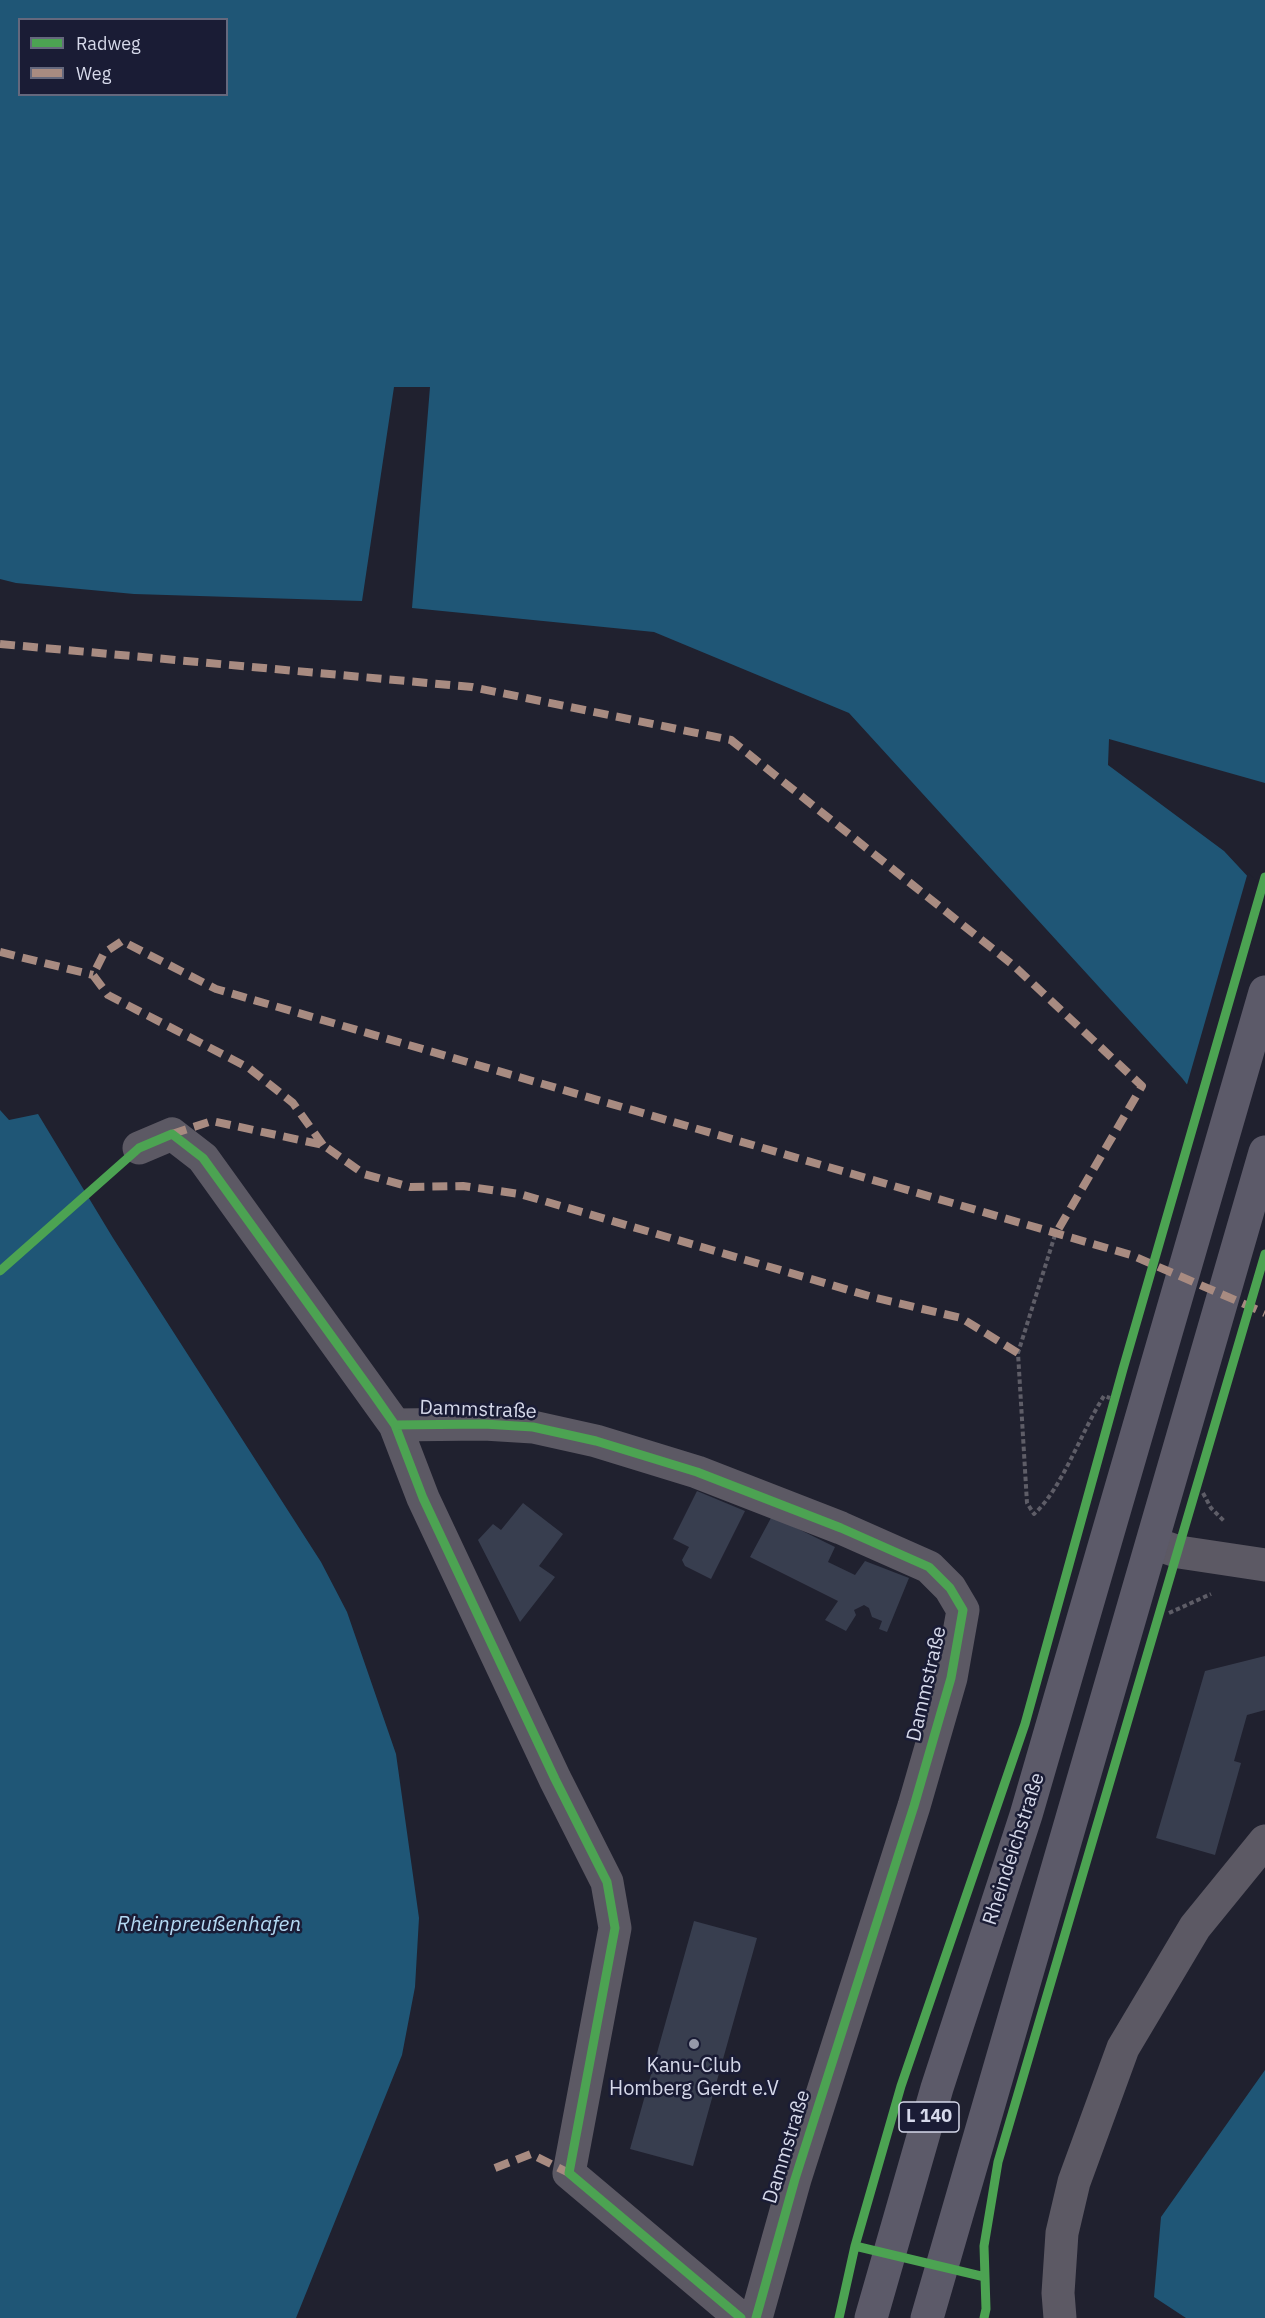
<!DOCTYPE html>
<meta charset="utf-8">
<style>
body{margin:0}
#map{position:relative;width:1265px;height:2318px;overflow:hidden;background:#20212f;font-family:"IBM Plex Sans",sans-serif}
canvas{display:block}
.legend{position:absolute;left:18px;top:18px;width:210px;height:78px;box-sizing:border-box;background:#1a1c35;border:2px solid #65687d;margin:0;padding:8px 10px;list-style:none;font-size:18px;color:#d6d9ea}
.legend li{display:flex;align-items:center;gap:12px;height:30px}
.legend b{width:30px;border:2px solid #65687d}
</style>
<div id="map">
<canvas width="1265" height="2318"></canvas>
<ul class="legend">
<li><b style="height:8px;background:#4ca352"></b>Radweg</li>
<li><b style="height:8px;background:#a88b81"></b>Weg</li>
</ul>
</div>
<script>
const ctx = document.querySelector('canvas').getContext('2d');
ctx.lineJoin = 'round';
function fillPath(path, color) { ctx.fillStyle = color; ctx.fill(path, 'evenodd'); }
function trace(path, color, width, dash) { ctx.strokeStyle = color; ctx.lineWidth = width; ctx.lineCap = dash ? 'butt' : 'round'; ctx.setLineDash(dash || []); ctx.stroke(path); }
function drawText(font, color, halo, rows, align = 'center') {
  ctx.font = font + ' "IBM Plex Sans",sans-serif'; ctx.lineWidth = 5; ctx.setLineDash([]); ctx.textBaseline = 'middle'; ctx.strokeStyle = halo; ctx.fillStyle = color; for (const [text, x, y, turn = 0] of rows) {
    ctx.save(); ctx.translate(x, y); ctx.rotate((+turn || 0) * Math.PI / 180); ctx.textAlign = isNaN(turn) ? turn : align; if (halo) ctx.strokeText(text, 0, 0); ctx.fillText(text, 0, 0); ctx.restore();
  }
}
fillPath(new Path2D(`
 M0 0H1265V783L1109 739 1108 765 1224 851 1265 895V1185L1182 1078 849 713 654 632 412 608 430 387H394L362 601 134 594 16 583 0 579ZM20 20H226V94H20Z
 M0 1110 9 1120 38 1114 113 1238 321 1562 347 1612 396 1754 419 1918 415 1987 402 2055 296 2318H0Z
 M1265 2070V2318H1186L1154 2297 1161 2217Z`), '#1f5676');
fillPath(new Path2D(`
 M1248 872 1265 891V1188L1186 1088Z`), '#20212f');
fillPath(new Path2D(`
 M697 1491 745 1511 711 1579 685 1566 682 1560 689 1547 673 1539Z
 M523 1503 563 1534 539 1566 555 1577 520 1622 478 1540 493 1524 501 1530Z
 M772 1516 835 1547 828 1562 855 1575 865 1561 909 1578 887 1632 879 1629 882 1621 872 1617 869 1608 864 1605 854 1610 856 1615 846 1631 825 1620 838 1601 750 1557Z
 M1265 1656V1710L1247 1715 1234 1761 1241 1763 1215 1855 1156 1838 1205 1671Z
 M694 1921 757 1938 693 2166 630 2149Z`), '#383e4f');
trace(new Path2D(`
 M1055 1235 1018 1353 1027 1503 1034 1514C1062 1489 1082 1430 1104 1396L1110 1398
 M1203 1493 1211 1508 1225 1522
 M1169 1613 1211 1594`), '#5e5d67', 4, [4.5, 3]);
trace(new Path2D(`
 M139 1148 172 1134 203 1158 395 1425 423 1498 555 1779 607 1882 615 1928 569 2173 741 2318
 M395 1425 484 1424 533 1427 596 1441 697 1472 841 1528 929 1567 950 1588 963 1610 951 1678 914 1806 795 2179 756 2318
 M1153 1543 1179 1552 1265 1565
 M1060 2318 1058 2293 1062 2233 1074 2182 1123 2048 1195 1927 1265 1841`), '#5c5964', 33);
trace(new Path2D(`
 M871 2318 937 2088 1026 1815 1265 992
 M927 2318 1265 1152`), '#5c5a69', 33);
trace(new Path2D(`
 M0 644 472 687 731 740 1013 965 1142 1086 1055 1235
 M0 952 93 975
 M172 1134 212 1121 323 1145 364 1174 410 1187 463 1186 520 1194 876 1298 961 1318 1018 1353
 M323 1145 293 1103 249 1068 108 995 93 975 104 953 122 941 216 989 1131 1255 1265 1313
 M495 2168 531 2154 569 2173`), '#a88b81', 8, [15, 8]);
trace(new Path2D(`
 M0 1271 139 1148 172 1134 203 1158 372 1392 395 1425 423 1498 555 1779 607 1882 615 1928 569 2173 741 2318
 M395 1425 484 1424 533 1427 596 1441 697 1472 841 1528 929 1567 950 1588 963 1610 951 1678 914 1806 795 2179 756 2318
 M855 2246 985 2277
 M839 2318 855 2246 901 2086 1025 1724 1123 1369 1265 877
 M984 2318 986 2309 984 2246 998 2162 1265 1254`), '#4ca352', 9);
for (const [x, y, r, color] of [
 [694,2044,6,"#9699a9"]
]) { const dot = new Path2D(); dot.arc(x, y, r, 0, 2 * Math.PI); ctx.fillStyle = color; ctx.fill(dot); trace(dot, '#1a1c35', 2); }
for (const [x, y, w] of [
 [929,2117,60]
]) { const box = new Path2D(); box.roundRect(x - w / 2, y - 15, w, 30, 4.5); ctx.fillStyle = '#1a1c35'; ctx.fill(box); trace(box, '#d6d9ea', 1.5); }
drawText('bold 18px', '#d6d9ea', null, [
 ["L 140",929,2117]
]);
drawText('20px', '#d6d9ea', '#1a1c35', [
 ["Dammstraße",478,1410,2],
 ["Dammstraße",927,1684,-77],
 ["Rheindeichstraße",1014,1849,-72],
 ["Dammstraße",787,2147,-73]
]);
drawText('20px', '#d6d9ea', '#1a1c35', [
 ["Kanu-Club",694,2066],
 ["Homberg Gerdt e.V",694,2089]
]);
drawText('italic 21px', '#b4d9f3', '#1a1c35', [
 ["Rheinpreußenhafen",209,1925]
]);
</script>
